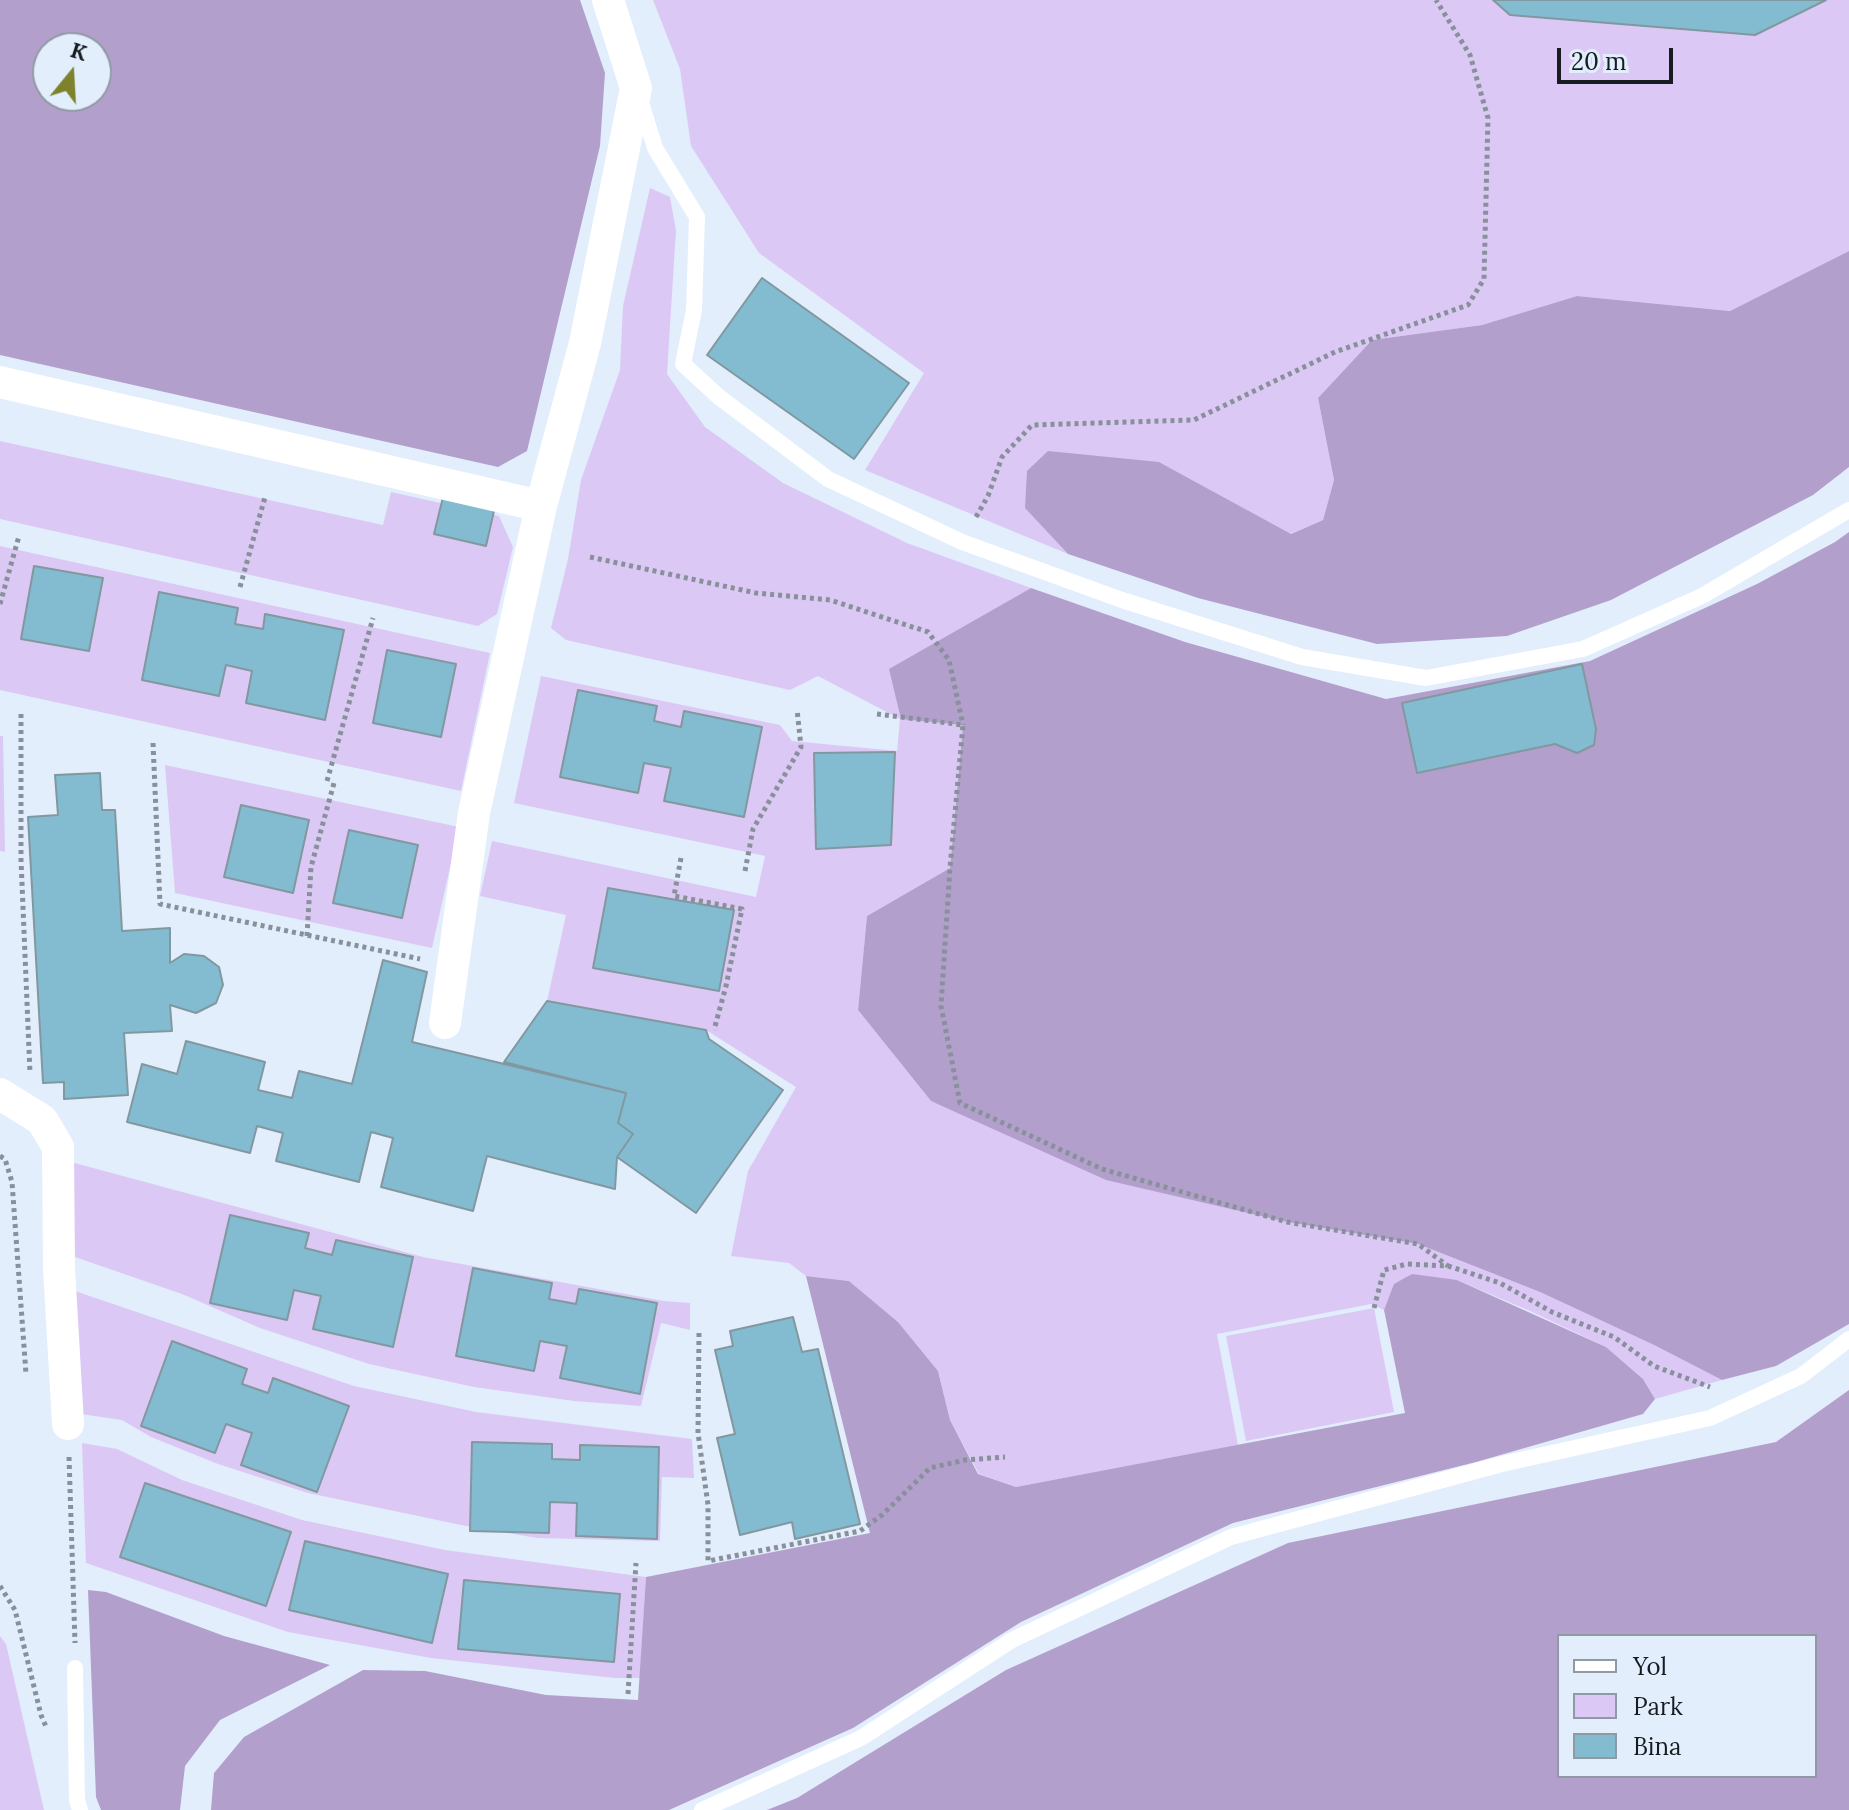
<!DOCTYPE html>
<style>
body{margin:0}
#map{position:relative;width:1849px;height:1810px;overflow:hidden;background:#e2eefc;font-family:Lora,serif}
canvas{display:block}
.legend{position:absolute;left:1557px;top:1634px;width:260px;height:144px;box-sizing:border-box;background:#e2eefc;border:2px solid #909aa4;margin:0;padding:10px 14px;list-style:none;font-size:24px;color:#161c21}
.legend li{display:flex;align-items:center;gap:16px;height:40px}
.legend b{width:40px;border:2px solid #909aa4}
.north{position:absolute;left:32px;top:32px;width:80px;height:80px;box-sizing:border-box;background:#e2eefc;border:2px solid #909aa4;border-radius:50%;rotate:18deg;font-size:22px;font-weight:700;line-height:32px;text-align:center;color:#161c21}
.north::after{content:'';display:block;margin:auto;width:28px;height:36px;background:#7e822c;clip-path:polygon(50% 0,100% 100%,50% 72%,0 100%)}
.scale{position:absolute;left:1557px;top:48px;width:116px;height:36px;box-sizing:border-box;border:4px solid #161c21;border-top:0;padding-left:10px;font-size:24px;line-height:28px;white-space:nowrap;color:#161c21;-webkit-text-stroke:6px #e2eefc;paint-order:stroke}
</style>
<div id="map">
<canvas width="1849" height="1810"></canvas>
<ul class="legend">
<li><b style="height:10px;background:#fff"></b>Yol</li>
<li><b style="height:22px;background:#dcc8f4"></b>Park</li>
<li><b style="height:22px;background:#83bcd1"></b>Bina</li>
</ul>
<div class="north">K</div>
<div class="scale">20 m</div>
</div>
<script>
const ctx = document.querySelector('canvas').getContext('2d');
ctx.lineJoin = 'round';
function fillPath(path, color) { ctx.fillStyle = color; ctx.fill(path, 'evenodd'); }
function trace(path, color, width, dash) { ctx.strokeStyle = color; ctx.lineWidth = width; ctx.lineCap = dash ? 'butt' : 'round'; ctx.setLineDash(dash || []); ctx.stroke(path); }
fillPath(new Path2D(`
 M653 0H1849V251L1730 311 1577 296 1482 325 1372 340 1318 398 1334 480 1323 520 1290 534 1159 462 1025 507 1068 554 865 470 924 373 759 253 691 146 680 69Z
 M650 188 670 197 676 230 667 374 705 427 783 483 907 543 1031 588 889 670 963 725 950 868 867 916 858 1010 931 1101 1287 1222 1418 1244 1540 1292 1654 1345 1722 1380 1655 1399 1643 1379 1606 1347 1530 1311 1457 1280 1395 1284 1384 1310 1371 1304 1217 1334 1238 1445 1016 1487 979 1474 950 1420 938 1371 898 1322 849 1281 806 1276 789 1263 731 1256 748 1171 796 1087 706 1030 547 1001 566 915 480 896 492 841 756 897 765 856 514 803 541 676 780 725 792 741 897 751 900 719 818 676 790 690 566 640 551 628 568 559 581 480 620 370 623 306Z
 M0 441 383 525 391 492 499 516 513 547 497 614 478 626 0 519Z
 M0 546 490 653 461 791 0 690Z
 M0 736H3L5 852 0 851Z
 M165 765 459 827 432 948 175 893Z
 M71 1162 423 1257 664 1301 690 1303V1330L661 1323 641 1406 574 1401 474 1387 369 1364 260 1328 182 1294 72 1256Z
 M75 1291 354 1386 476 1412 692 1439 694 1478 662 1477 660 1541 537 1538 461 1525 308 1493 218 1464 151 1437 122 1420 81 1414Z
 M1374 1308 1394 1412 1246 1441 1226 1336Z
 M82 1443 117 1449 182 1480 302 1520 445 1550 646 1577 640 1678H614L431 1658 288 1632 86 1563Z
 M0 1636 6 1644 44 1810H0Z`), '#dcc8f4');
fillPath(new Path2D(`
 M0 0H580L605 73 600 146 527 451 498 467 0 355ZM96 48V96H48V48Z
 M1849 251V467L1813 495 1611 600 1507 636 1377 644 1198 598 1068 554 1025 508 1027 471 1048 451 1159 462 1291 534 1323 520 1334 480 1318 398 1372 340 1482 325 1577 296 1730 311Z
 M1849 532V1324L1776 1366 1722 1380 1654 1345 1540 1292 1418 1244 1287 1222 1106 1180 931 1101 858 1010 867 916 950 868 963 725 901 719 889 669 1031 588 1185 642 1386 699 1590 661 1757 584 1835 542Z
 M1412 1274 1457 1280 1606 1347 1643 1379 1655 1399 1643 1414 1476 1462 1233 1523 1021 1622 853 1728 669 1810H211L214 1773 244 1737 363 1670 425 1671 546 1695 638 1700 646 1577 870 1533 806 1276 849 1281 898 1322 938 1371 950 1420 978 1474 1016 1487 1405 1413 1384 1310 1394 1284Z
 M1849 1390V1810H767L797 1798 1006 1670 1288 1543 1776 1442ZM1559 1636H1815V1776H1559Z
 M88 1590 106 1592 224 1636 330 1665 220 1720 185 1766 180 1810H101L96 1797Z`), '#b39fcb');
const building = new Path2D(`
 M1493 0H1826L1755 35 1510 15Z
 M762 278 909 383 854 459 707 355Z
 M445 489 496 502 486 546 434 534Z
 M34 566 103 578 89 651 21 639Z
 M159 592 238 608 235 624 263 629 265 614 344 630 325 720 246 703 252 671 226 665 219 696 142 680Z
 M387 650 456 664 441 737 373 723Z
 M1582 664 1596 729 1594 745 1577 753 1555 744 1417 773 1402 703Z
 M578 690 657 706 654 721 681 727 684 711 762 727 744 817 664 801 671 768 644 763 638 793 560 777Z
 M895 752 891 845 816 849 814 753Z
 M100 773 102 810H115L122 931 170 928V963L184 954 204 956 219 967 223 985 216 1003 196 1013 170 1005 172 1031 124 1033 128 1095 64 1099V1082L43 1083 28 817 58 815 55 775Z
 M241 805 309 820 293 893 224 877Z
 M349 830 418 845 402 918 333 903Z
 M608 888 734 910 719 991 593 968Z
 M383 960 427 972 412 1042 626 1093 618 1123 633 1134 617 1157 615 1189 487 1156 473 1211 381 1187 393 1138 371 1132 359 1182 276 1161 283 1133 257 1126 250 1153 127 1122 142 1064 177 1074 186 1041 265 1062 258 1090 292 1098 299 1071 352 1084Z
 M547 1001 706 1030 709 1039 783 1090 696 1213 617 1157 633 1134 618 1123 626 1093 504 1062Z
 M230 1215 309 1233 305 1248 332 1255 336 1240 413 1257 393 1347 313 1329 321 1296 294 1290 287 1320 210 1303Z
 M473 1268 552 1283 549 1299 576 1304 579 1289 657 1303 640 1394 560 1378 567 1346 540 1341 534 1371 456 1356Z
 M793 1317 802 1352 818 1349 860 1524 795 1539 792 1522 740 1535 717 1438 735 1434 715 1350 733 1346 730 1331Z
 M172 1341 247 1369 242 1384 268 1393 273 1378 349 1406 317 1492 241 1465 252 1433 226 1424 215 1453 141 1426Z
 M472 1442 552 1444V1459L580 1460V1445L659 1447 657 1539 576 1536 577 1503 550 1502 549 1533 470 1531Z
 M145 1483 291 1532 266 1606 120 1557Z
 M305 1541 448 1574 432 1643 289 1610Z
 M464 1580 620 1594 614 1662 458 1649Z`);
fillPath(building, '#83bcd1');
trace(building, '#8298a0', 2);
trace(new Path2D(`
 M976 517 988 496 1002 457 1032 425 1194 420 1335 352 1468 305 1484 279 1488 118 1470 55 1436 0
 M590 557 756 593 830 600 928 632 949 660 963 725
 M240 587 265 497
 M0 604 19 536
 M21 714V860L30 1073
 M877 714 963 725 950 868 941 1006 960 1103 1102 1169 1287 1222 1418 1244 1448 1266
 M153 743 160 904 420 959
 M327 781 373 618
 M681 858 674 896 742 909 726 986 714 1030
 M745 871 753 829 801 747 797 709
 M307 936 311 867 334 783
 M0 1156 5 1159 12 1182 26 1374
 M1374 1308 1384 1270 1407 1264 1448 1266 1500 1283 1552 1312 1614 1337 1654 1366 1710 1387
 M699 1333 698 1433 708 1505V1561L860 1531 882 1515 930 1468 965 1460 1005 1457
 M69 1457 75 1643
 M0 1586 15 1610 41 1715 47 1729
 M628 1694 636 1563`), '#88919b', 5, [4, 4]);
trace(new Path2D(`
 M640 99 655 148 697 217 694 310 683 364 719 397 828 479 962 542 1122 600 1302 657 1426 678 1583 649 1702 596 1849 510
 M75 1668 77 1800 80 1810
 M702 1810 861 1738 1012 1640 1231 1537 1502 1464 1710 1418 1801 1376 1849 1339`), '#fff', 16);
trace(new Path2D(`
 M0 382 541 506 585 343 636 88 608 0
 M445 1023 474 813 541 506
 M0 1094 42 1120 58 1147 59 1268 68 1424`), '#fff', 32);
</script>
